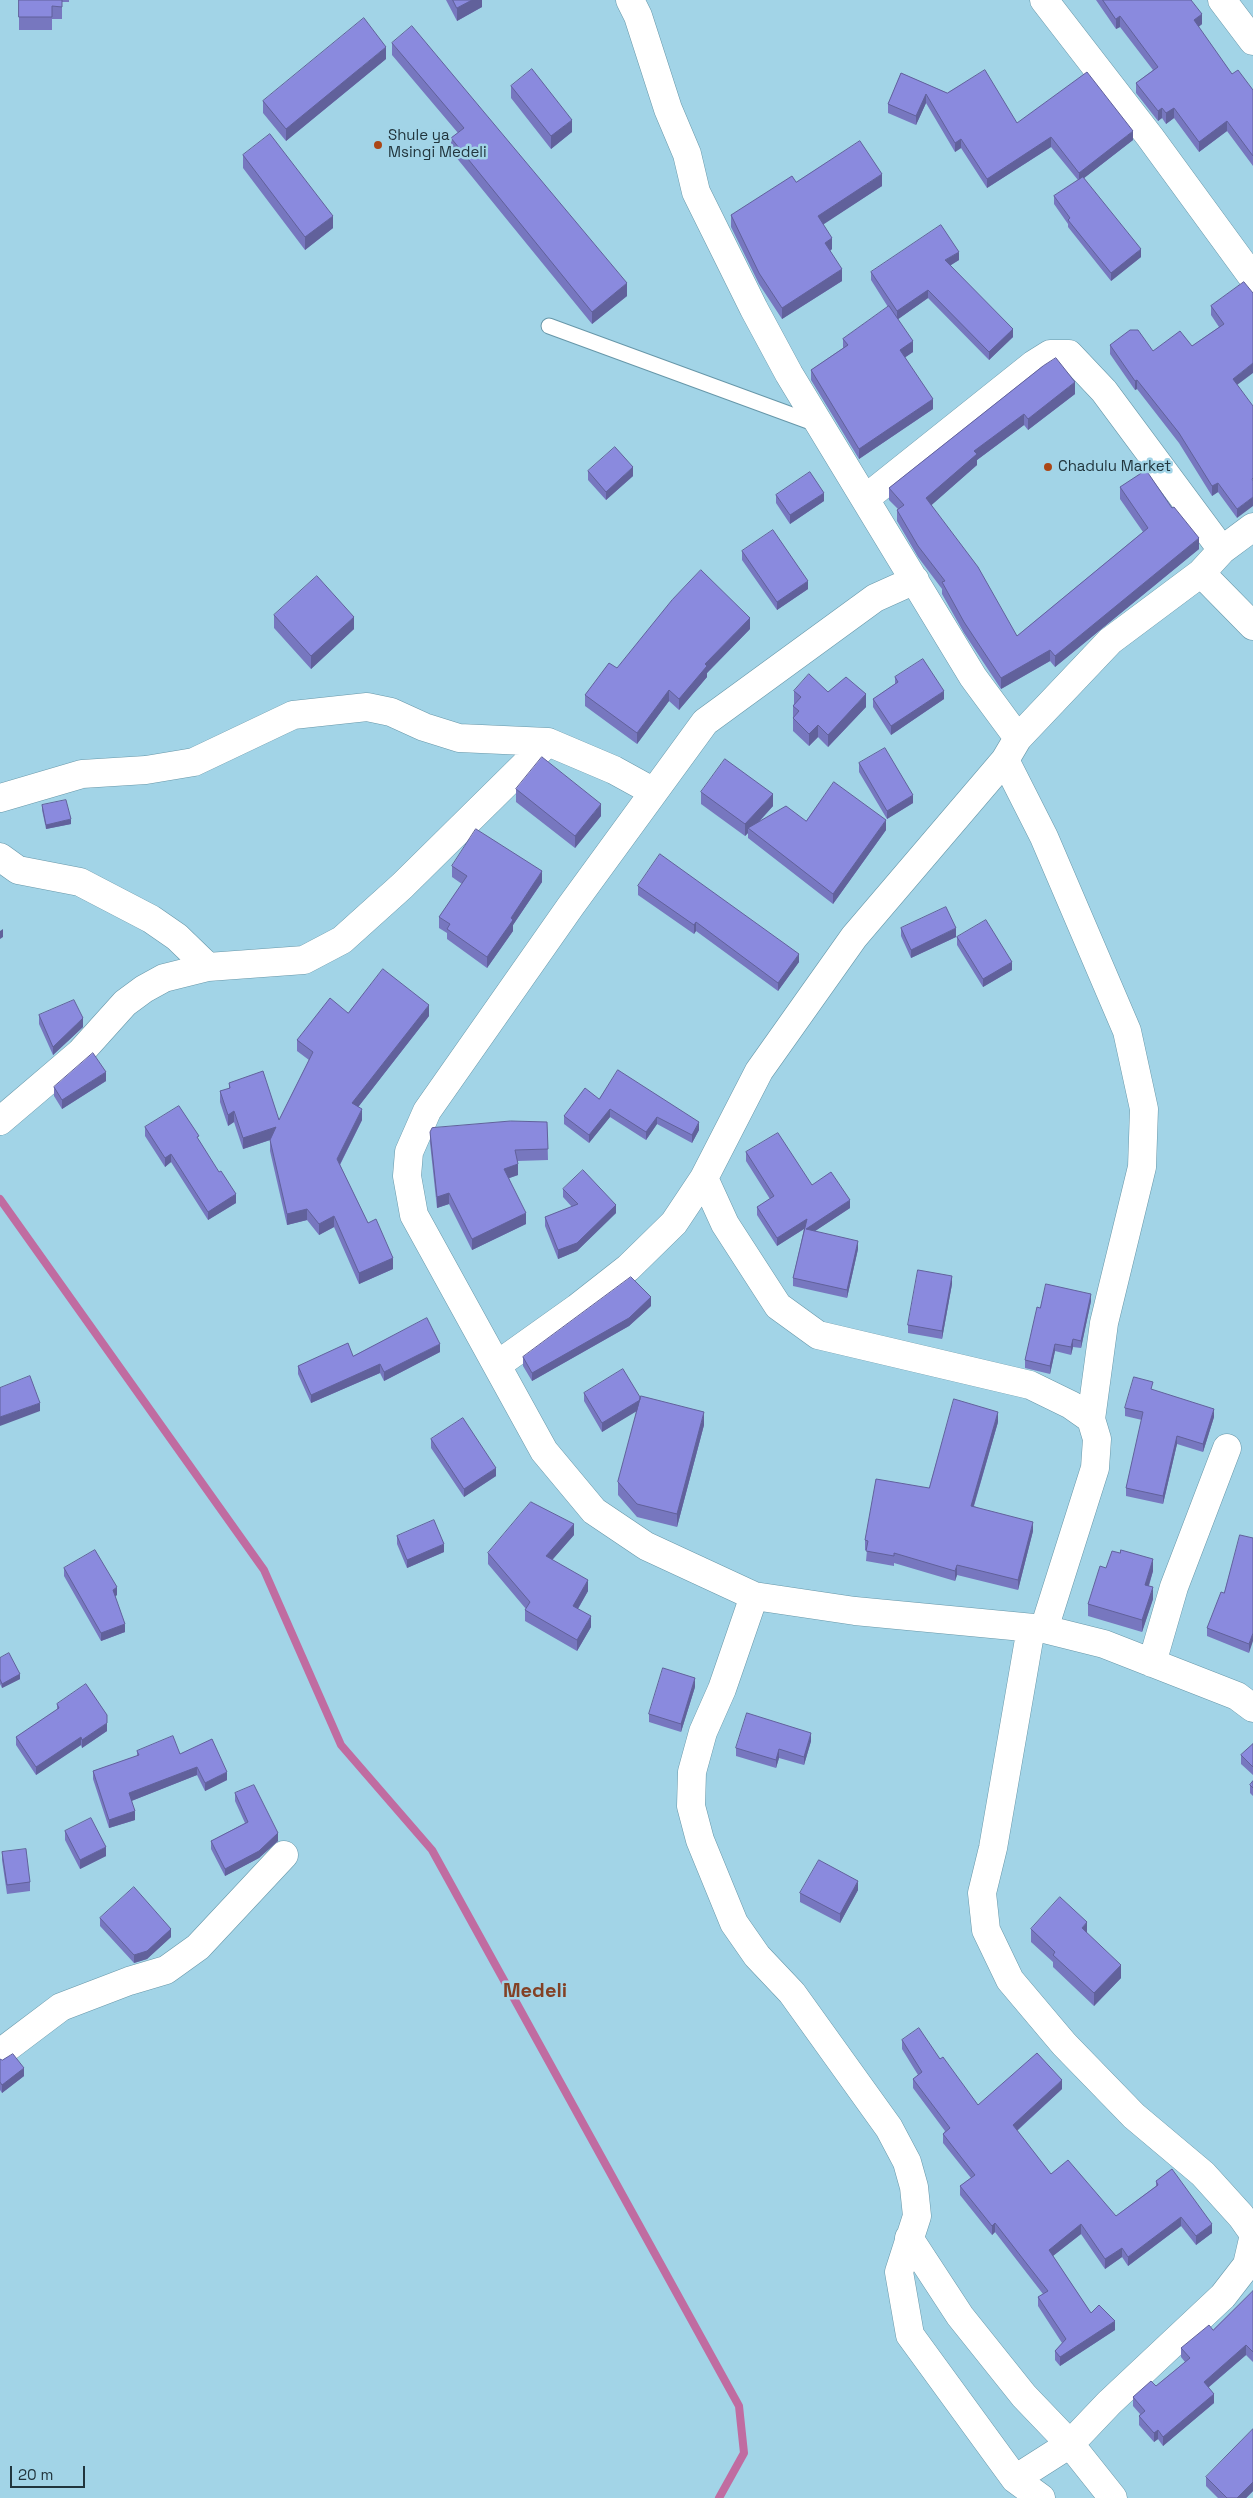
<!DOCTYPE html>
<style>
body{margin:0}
#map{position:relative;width:1253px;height:2498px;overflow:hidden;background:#a2d4e7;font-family:"Space Grotesk",sans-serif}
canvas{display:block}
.scale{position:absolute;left:10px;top:2466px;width:75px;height:22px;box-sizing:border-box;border:2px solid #21353d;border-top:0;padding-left:6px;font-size:15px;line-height:18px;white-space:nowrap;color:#21353d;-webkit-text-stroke:4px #a2d4e7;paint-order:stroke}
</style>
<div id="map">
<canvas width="1253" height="2498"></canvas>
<div class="scale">20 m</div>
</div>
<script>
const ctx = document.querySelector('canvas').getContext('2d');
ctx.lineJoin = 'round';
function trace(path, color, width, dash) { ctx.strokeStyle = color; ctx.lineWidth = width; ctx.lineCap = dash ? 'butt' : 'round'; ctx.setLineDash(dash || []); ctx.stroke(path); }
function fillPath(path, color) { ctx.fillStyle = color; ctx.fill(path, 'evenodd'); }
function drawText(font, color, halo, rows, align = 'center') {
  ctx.font = font + ' "Space Grotesk",sans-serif'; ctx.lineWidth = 5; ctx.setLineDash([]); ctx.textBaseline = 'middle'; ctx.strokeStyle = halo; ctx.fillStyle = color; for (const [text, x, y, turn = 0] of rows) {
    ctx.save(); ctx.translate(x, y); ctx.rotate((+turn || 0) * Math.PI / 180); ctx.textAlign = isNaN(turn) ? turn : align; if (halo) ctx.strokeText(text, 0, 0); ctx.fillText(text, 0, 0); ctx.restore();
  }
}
trace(new Path2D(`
 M0 1199 264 1570 341 1745 432 1850 739 2406 744 2453 719 2498`), '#c06ca1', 8);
const lane = new Path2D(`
 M549 326 819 425`);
const street = new Path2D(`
 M630 0 638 16 668 109 687 154 696 192 754 309 789 374 973 677 1018 738
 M1044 0 1150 137 1253 278
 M1222 0 1253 41
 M866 498 1034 364 1050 354H1069L1104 391 1222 550
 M1201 573 1253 626
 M915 580 875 598 705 722 570 907 427 1111 409 1152 407 1176 414 1215 544 1451 594 1511 646 1546 754 1596 855 1611 1044 1629 1104 1644 1237 1696 1253 1708
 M1005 760 1044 837 1127 1031 1144 1109 1142 1167 1104 1323 1091 1419
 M0 798 82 774 146 770 194 762 293 715 367 707 391 712 424 727 459 738 548 742 614 770 654 792
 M0 857 18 870 80 882 151 919 177 937 208 967
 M0 1121 80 1053 125 1003 144 989 164 978 208 967 304 960 342 940 402 886 548 742
 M704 1178 725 1224 778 1306 818 1335 1030 1385 1071 1405 1091 1419 1097 1439 1095 1468 1044 1629
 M497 1365 577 1308 628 1268 674 1223 704 1178 759 1071 854 937 1005 760 1018 738 1110 641 1201 573 1222 550 1253 527
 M754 1596 722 1689 703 1732 692 1772 691 1806 700 1840 734 1923 757 1956 792 1993 889 2128 907 2162 914 2187 917 2216 899 2272 910 2335 1015 2479 1041 2498
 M1031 1628 993 1848 982 1893 986 1930 1010 1980 1064 2044 1134 2116 1203 2174 1241 2216 1253 2233
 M1152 1663 1174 1587 1227 1448
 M0 2053 61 2007 129 1981 166 1970 198 1947 284 1855
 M909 2238 960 2316 1024 2396 1070 2444 1113 2498
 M1015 2479 1070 2444 1109 2403 1223 2296 1247 2265 1253 2239`);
trace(lane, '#6797a9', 17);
trace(street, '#6797a9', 29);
trace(lane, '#fff', 15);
trace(street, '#fff', 28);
fillPath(new Path2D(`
 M19 0H69V2H62V19H52V30H19Z
 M446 0H482V7L457 21Z
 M1096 0H1191L1202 24 1198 27 1232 74 1253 90V166L1227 131 1199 152 1174 118 1166 124 1162 118 1158 121 1136 93V83L1153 70 1120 27 1116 29Z
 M392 43 627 296 592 324 451 151V138L458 133 392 55Z
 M386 59 286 141 263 113V101Z
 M901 73 1017 123 1133 140 1084 178 1141 257 1111 281 1068 227V224L1054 204V196L1078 180 1051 147 987 188 961 148 955 152 926 103 916 125 888 113V104Z
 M511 86 572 132 551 149 511 98Z
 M243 155 333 228 305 250 243 168Z
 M796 182 882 186 823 224 832 249 830 251 842 281 782 319 759 284 731 227V215Z
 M959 260 950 265 1013 337 989 360 928 298 898 319 913 352 905 357 933 409 859 459 811 380V370L843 348V339L888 307 871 280V272Z
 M1244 282 1237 385V518L1218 492 1212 496 1179 443 1137 389 1135 390 1110 354V345L1153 351 1192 346 1219 327 1211 315V306Z
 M1043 366 1075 394 1028 430 1024 425 977 460V465L931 505 1017 636 1143 532 1120 499V487L1199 549 1055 667 1050 661 1001 689 964 633 942 594V589L918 557 897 521V510L898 509 889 500V488Z
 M588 471 633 476 606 500 588 480Z
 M776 495 824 501 790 524 776 503Z
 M742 551 808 589 777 610 742 560Z
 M274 615 354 629 311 669 274 628Z
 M750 629 707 673V677L679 710 669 701 637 744 585 706V695L617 668Z
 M895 677 944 699 891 735 873 707V699L895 684Z
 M794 691 828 692 866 707 828 747 818 737 809 746 793 731V706L794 704Z
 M859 763 913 803 887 819 859 772Z
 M516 789 601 816 575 848 516 802Z
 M701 792 773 806 759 822 806 821 886 830 833 904 748 838V833L745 836 701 804Z
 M42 805 71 824 46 829 42 810Z
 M452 866 542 882 513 925V931L487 968 447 939V933L439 928V917L462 884 452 877Z
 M638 886 799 962 778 991 696 931 694 934 638 895Z
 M901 928 956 937 911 958 901 936Z
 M957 937 1012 970 983 987 957 945Z
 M348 1013 429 1016 358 1107 362 1120 340 1165 368 1223 393 1269 359 1284 334 1227 319 1235 307 1220 287 1225 270 1151V1140L243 1149 234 1122 228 1126 220 1102V1091L229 1089V1083L279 1120 309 1060 297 1051V1040Z
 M39 1015 83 1027 53 1055 39 1024Z
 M106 1081 62 1109 54 1096V1087Z
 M599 1099 699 1130 692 1143 657 1124 646 1140 610 1117 589 1143 564 1124V1116Z
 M547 1122 548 1160 517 1161 518 1175 509 1178 526 1224 472 1250 449 1204 437 1208 430 1143V1132Z
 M145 1127 199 1140 236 1203 208 1220 171 1162 165 1167 145 1136Z
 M746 1152 812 1185 850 1208 815 1231 858 1249 847 1298 793 1286V1278L804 1229 777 1246 757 1215V1207L770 1199 746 1161Z
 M563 1189 616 1213 577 1251 558 1259 545 1226V1217L572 1207 563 1197Z
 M952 1284 942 1339 908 1333V1325Z
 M1091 1301 1081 1348 1073 1347 1071 1355 1055 1351 1050 1374 1025 1368V1360L1040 1308Z
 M651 1306 629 1326 532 1381 523 1366V1357Z
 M440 1352 384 1381 380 1373 311 1403 298 1374V1366L353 1356Z
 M1153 1390 1214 1417 1203 1452 1177 1444 1163 1504 1126 1496V1488L1142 1420 1125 1416V1408Z
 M584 1393 640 1397 704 1425 677 1527 637 1517 618 1495V1482L637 1410 602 1432 584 1401Z
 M998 1422 974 1506 1033 1531 1018 1590 957 1575 955 1581 894 1563V1566L866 1561 867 1550H865V1540L929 1488Z
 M431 1439 496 1476 464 1497 431 1448Z
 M574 1535 552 1560 588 1591 578 1609 591 1627 577 1651 525 1621V1610L526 1609 488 1564V1553Z
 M397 1536 444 1552 407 1568 397 1544Z
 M1253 1538 1249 1653 1207 1636V1628L1224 1593Z
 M64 1568 117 1595 115 1596 125 1632 101 1641 64 1576Z
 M1106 1568 1153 1571 1149 1586 1153 1599 1142 1632 1088 1616V1604Z
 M0 1658 20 1679 2 1688 0 1684Z
 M695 1687 681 1732 649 1722V1714Z
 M57 1704 107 1731 82 1748 81 1745 36 1775 16 1745V1737L57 1710Z
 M811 1741 804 1765 779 1758 776 1768 736 1756V1748Z
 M1253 1744V1775L1241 1764V1755Z
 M137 1751 180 1754 227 1780 205 1791 197 1775 131 1801 135 1820 109 1828 93 1779V1771L137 1756Z
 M1253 1781V1796L1250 1793V1785Z
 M235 1793 278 1841 259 1858 225 1876 211 1849V1841L245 1823 235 1801Z
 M65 1831 106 1856 80 1869 65 1840Z
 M2 1852 30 1882V1891L7 1894 2 1860Z
 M858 1890 840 1923 800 1902V1893Z
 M100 1918 171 1937 147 1959 134 1963 100 1926Z
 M1031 1929 1087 1933 1121 1978 1094 2006 1053 1967V1962L1031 1942Z
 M902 2040 940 2059 978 2105 1062 2089 1017 2131 1051 2174 1116 2216 1156 2186V2181L1212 2233 1196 2245 1181 2226 1128 2266 1122 2257 1105 2269 1081 2234 1053 2256 1091 2313 1115 2330 1060 2366 1055 2360V2351L1062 2343 1038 2306V2297L1043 2294 995 2232 992 2235 960 2195V2186L971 2178 943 2143V2134L945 2131 913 2088V2079L918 2075 902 2049Z
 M0 2059 24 2076 2 2093 0 2090Z
 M1253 2291V2362L1246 2355 1208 2388 1214 2403 1163 2446 1158 2439 1154 2442 1139 2425V2416L1140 2414 1133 2406V2397L1156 2386 1185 2362 1181 2357V2348L1213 2330Z
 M1206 2477 1253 2491 1246 2498H1218L1206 2486Z`), '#7777bf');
fillPath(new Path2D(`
 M472 0H482V7L457 21V8Z
 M1202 14V24L1194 31V20Z
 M1120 16V27L1116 29V19Z
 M386 47V59L286 141V129Z
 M926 94V103L916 125V116Z
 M1162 108V118L1158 121V111Z
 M1174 108V118L1166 124V113Z
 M572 120V132L551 149V136Z
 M1227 121V131L1199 152V142Z
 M1133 131V140L1079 182V173Z
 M1051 137V147L987 188V179Z
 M961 139V148L955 152V143Z
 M882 174V186L818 228V216Z
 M333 216V228L305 250V237Z
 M832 238V249L825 254V243Z
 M1141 249V257L1111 281V273Z
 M959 252V260L945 269V260Z
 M842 269V281L782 319V308Z
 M627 283V296L592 324V312Z
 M928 290V298L897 320V311Z
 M1013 329V337L989 360V352Z
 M913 341V352L900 361V350Z
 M1253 363V373L1233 388V379Z
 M1137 380V389L1135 390V381Z
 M1075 382V394L1028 430V419Z
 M933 399V409L859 459V449Z
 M1024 414V425L977 460V465L926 510V498L974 451Z
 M633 467V476L606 500V492Z
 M1218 483V492L1212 496V486Z
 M824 493V501L790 524V515Z
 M1253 497V506L1237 518V509Z
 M1199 538V549L1055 667V656Z
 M808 581V589L777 610V602Z
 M354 617V629L311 669V656Z
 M750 618V629L707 673V677L679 710V699L705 664Z
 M1050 650V661L1001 689V678Z
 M669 690V701L637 744V733Z
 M944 691V699L891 735V726Z
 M866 694V707L828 747V735Z
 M818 725V737L809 746V734Z
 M773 794V806L751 830 748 828V833L745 836V824Z
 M913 795V803L887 819V811Z
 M601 804V816L575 848V836Z
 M71 819V824L46 829V825Z
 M886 820V830L833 904V894Z
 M542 871V882L513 925V931L487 968V957L511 918Z
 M696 922V931L694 934V925Z
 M956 928V937L911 958V950Z
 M3 929V937L0 939V931Z
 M799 954V962L778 991V983Z
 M1012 962V970L983 987V979Z
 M429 1005V1016L352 1115V1103Z
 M83 1018V1027L53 1055V1047Z
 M106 1072V1081L62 1109V1100Z
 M362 1109V1120L337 1170V1159Z
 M610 1109V1117L589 1143V1135Z
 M234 1111V1122L228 1126V1115Z
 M657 1117V1124L646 1140V1132Z
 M699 1122V1130L692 1143V1135Z
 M276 1127V1138L243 1149V1138Z
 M171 1154V1162L165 1167V1158Z
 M518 1164V1175L504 1180V1169Z
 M449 1193V1204L437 1208V1197Z
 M236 1194V1203L208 1220V1212Z
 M850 1200V1208L806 1237V1229Z
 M616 1205V1213L577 1251 558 1259V1250Z
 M307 1209V1220L287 1225V1214Z
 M526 1213V1224L472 1250V1239Z
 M334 1216V1227L319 1235V1224Z
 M807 1219V1227L777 1246V1238Z
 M858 1241V1249L847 1298V1290Z
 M393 1258V1269L359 1284V1273Z
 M952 1276V1284L942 1339V1331Z
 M1091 1294V1301L1081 1348V1341Z
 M651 1297V1306L629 1326 532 1381V1373Z
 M1073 1339V1347L1071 1355V1347Z
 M440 1344V1352L384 1381V1372Z
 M1055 1344V1351L1050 1374V1366Z
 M380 1364V1373L311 1403V1395Z
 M642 1399V1408L602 1432V1423Z
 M40 1403V1411L0 1426V1417Z
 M1214 1409V1417L1203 1452V1444Z
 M704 1412V1425L677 1527V1514Z
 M998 1412V1422L971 1515V1506Z
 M1177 1436V1444L1163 1504V1496Z
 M496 1468V1476L464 1497V1489Z
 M1033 1522V1531L1018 1590V1580Z
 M574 1524V1535L546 1567V1556Z
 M444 1544V1552L407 1568V1560Z
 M1153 1559V1571L1145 1597V1585Z
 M957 1565V1575L955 1581V1571Z
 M588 1580V1591L573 1617V1606Z
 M117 1587V1595L113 1598V1590Z
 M1153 1587V1599L1142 1632V1620Z
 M591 1616V1627L577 1651V1640Z
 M125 1624V1632L101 1641V1633Z
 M1253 1633V1641L1249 1653V1644Z
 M20 1674V1679L2 1688V1684Z
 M695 1678V1687L681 1732V1724Z
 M107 1723V1731L82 1748V1740Z
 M811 1733V1741L804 1765V1757Z
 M81 1737V1745L36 1775V1767Z
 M779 1749V1758L776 1768V1760Z
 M197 1767V1775L129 1802V1793Z
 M227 1772V1780L205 1791V1783Z
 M135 1811V1820L109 1828V1820Z
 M278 1833V1841L259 1858 225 1876V1869Z
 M106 1847V1856L80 1869V1860Z
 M858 1881V1890L840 1923V1914Z
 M1087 1922V1935L1082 1928Z
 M171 1929V1937L147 1959 134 1963V1955Z
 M1121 1965V1978L1094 2006V1993Z
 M24 2068V2076L2 2093V2085Z
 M1062 2080V2089L1013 2134V2125Z
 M1181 2217V2226L1128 2266V2257Z
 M995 2223V2232L992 2235V2226Z
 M1081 2224V2234L1049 2259V2250Z
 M1212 2224V2233L1196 2245V2236Z
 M1122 2248V2257L1105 2269V2259Z
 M1115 2321V2330L1060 2366V2357Z
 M1246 2345V2355L1204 2391V2382Z
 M1214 2394V2403L1163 2446V2437Z
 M1158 2430V2439L1154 2442V2433Z
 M1253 2482V2491L1246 2498H1237Z`), '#61619b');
const building = new Path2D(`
 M19 0H62V7L52 6V17H19Z
 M453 0H472L457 8Z
 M1103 0H1191L1202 14 1194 20 1232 74 1238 70 1253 90V156L1227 121 1199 142 1174 108 1166 113 1162 108 1158 111 1136 83 1158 67 1120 16 1116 19Z
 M364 18 386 47 286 129 263 101Z
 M412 26 627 283 592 312 451 138 464 128 392 43Z
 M532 69 572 120 551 136 511 86Z
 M985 70 1017 123 1087 72 1133 131 1079 173 1051 137 987 179 961 139 955 143 926 94 916 116 888 104 901 73 947 93Z
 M270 134 333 216 305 237 243 155Z
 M860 141 882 174 818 216 832 238 825 243 842 269 782 308 759 273 731 215 792 176 796 182Z
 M1083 177 1141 249 1111 273 1068 220 1070 218 1054 196Z
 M941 225 959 252 945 260 1013 329 989 352 928 290 897 311 871 272Z
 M1244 282 1253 293V363L1233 379 1253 406V478L1252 479 1253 481V497L1237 509 1218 483 1212 486 1179 433 1137 380 1135 381 1110 345 1130 330H1138L1153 351 1180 331 1192 346 1224 324 1211 306Z
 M889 306 913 341 900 350 933 399 859 449 811 370 848 345 843 339Z
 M1056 358 1075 382 1028 419 1024 414 974 451 977 454 926 498 978 567 1017 636 1148 528 1120 487 1146 470 1172 508 1174 507 1199 538 1055 656 1050 650 1001 678 964 622 942 582 945 581 918 546 897 510 904 505 889 488 1043 366Z
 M615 447 633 467 606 492 588 471Z
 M810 472 824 493 790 515 776 495Z
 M773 530 808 581 777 602 742 551Z
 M701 570 750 618 705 664 707 666 679 699 669 690 637 733 585 695 609 663 617 668 672 600Z
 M317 576 354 617 311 656 274 615Z
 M923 659 944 691 891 726 873 699 898 682 895 677Z
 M809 674 828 692 846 677 866 694 828 735 818 725 809 734 793 718 799 711 793 706 801 697 794 691Z
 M885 748 913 795 887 811 859 763Z
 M542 757 601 804 575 836 516 789Z
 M725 759 773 794 745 824 701 792Z
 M834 782 886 820 833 894 748 828 786 806 806 821Z
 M66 800 71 819 46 825 42 805Z
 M476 829 542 871 511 918 513 920 487 957 447 929 450 924 439 917 467 876 452 866Z
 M660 854 799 954 778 983 696 922 694 925 638 886Z
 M946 907 956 928 911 950 901 928Z
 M986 920 1012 962 983 979 957 937Z
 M383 969 429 1005 352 1103 362 1109 337 1159 368 1223 376 1219 393 1258 359 1273 334 1216 319 1224 307 1209 287 1214 270 1140 276 1127 243 1138 234 1111 228 1115 220 1091 230 1088 229 1083 263 1071 279 1120 313 1052 297 1040 330 998 348 1013Z
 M74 1000 83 1018 53 1047 39 1015Z
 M93 1053 106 1072 62 1100 54 1087Z
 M618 1070 699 1122 692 1135 657 1117 646 1132 610 1109 589 1135 564 1116 585 1088 599 1099Z
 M179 1106 199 1136 197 1137 219 1172 221 1171 236 1194 208 1212 171 1154 165 1158 145 1127Z
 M511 1121 547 1122 548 1149 515 1150 518 1164 504 1169 526 1213 472 1239 449 1193 437 1197 430 1132 432 1128Z
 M778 1133 812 1185 831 1172 850 1200 806 1229 858 1241 847 1290 793 1278 807 1219 777 1238 757 1207 774 1196 746 1152Z
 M583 1170 616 1205 577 1243 558 1250 545 1217 578 1204 563 1189Z
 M918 1270 952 1276 942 1331 908 1325Z
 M631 1277 651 1297 629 1318 532 1373 523 1357Z
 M1046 1284 1091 1294 1081 1341 1073 1339 1071 1347 1055 1344 1050 1366 1025 1360 1037 1307 1040 1308Z
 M427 1318 440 1344 384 1372 380 1364 311 1395 298 1366 348 1343 353 1356Z
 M623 1369 640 1397V1400L602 1423 584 1393Z
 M30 1376 40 1403 0 1417V1388Z
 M1134 1377 1153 1382 1151 1389 1214 1409 1203 1444 1177 1436 1163 1496 1126 1488 1143 1412 1125 1408Z
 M641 1396 704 1412 677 1514 637 1504 618 1482Z
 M954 1399 998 1412 971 1506 1033 1522 1018 1580 957 1565 955 1571 894 1553V1556L866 1551 868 1541 865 1540 876 1479 929 1488Z
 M463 1418 496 1468 464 1489 431 1439Z
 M531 1502 574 1524 546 1556 588 1580 573 1606 591 1616 577 1640 525 1610 530 1602 488 1553Z
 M434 1520 444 1544 407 1560 397 1536Z
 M1240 1535 1253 1538V1633L1249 1644 1207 1628 1221 1592 1224 1593Z
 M95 1550 117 1587 113 1590 125 1624 101 1633 64 1568Z
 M1121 1550 1153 1559 1145 1585 1153 1587 1142 1620 1088 1604 1100 1566 1106 1568 1112 1551 1120 1553Z
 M9 1653 20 1674 2 1684 0 1679V1658Z
 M663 1668 695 1678 681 1724 649 1714Z
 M86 1684 107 1715V1723L82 1740 81 1737 36 1767 16 1737 59 1708 57 1704Z
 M747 1713 811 1733 804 1757 779 1749 776 1760 736 1748Z
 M173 1736 180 1754 212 1739 227 1772 205 1783 197 1767 129 1793 135 1811 109 1820 93 1771 139 1755 137 1751Z
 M1253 1744V1767L1241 1755Z
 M1253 1781V1788L1250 1785Z
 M254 1785 278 1833 259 1851 225 1869 211 1841 248 1822 235 1793Z
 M91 1818 106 1847 80 1860 65 1831Z
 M26 1849 30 1882 7 1885 2 1852Z
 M819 1860 858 1881 840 1914 800 1893Z
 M134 1887 171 1929 147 1951 134 1955 100 1918Z
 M1060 1897 1087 1922 1082 1928 1121 1965 1094 1993 1053 1955 1055 1952 1031 1929Z
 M919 2028 940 2059 943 2057 978 2105 1037 2053 1062 2080 1013 2125 1051 2174 1068 2160 1116 2216 1158 2185 1156 2181 1172 2169 1212 2224 1196 2236 1181 2217 1128 2257 1122 2248 1105 2259 1081 2224 1049 2250 1091 2313 1099 2305 1115 2321 1060 2357 1055 2351 1066 2339 1038 2297 1048 2291 995 2223 992 2226 960 2186 975 2175 943 2134 950 2128 913 2079 922 2072 902 2040Z
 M13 2054 24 2068 2 2085 0 2082V2059L2 2060Z
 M1253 2291V2352L1246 2345 1204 2382 1214 2394 1163 2437 1158 2430 1154 2433 1139 2416 1145 2411 1133 2397 1151 2381 1156 2386 1190 2358 1181 2348 1209 2325 1213 2330Z
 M1253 2429V2482L1237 2498H1227L1206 2477Z`);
fillPath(building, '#8a8ade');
trace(building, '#61619b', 1);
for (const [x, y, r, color] of [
 [378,145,5,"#ab4716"],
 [1048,467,5,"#ab4716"]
]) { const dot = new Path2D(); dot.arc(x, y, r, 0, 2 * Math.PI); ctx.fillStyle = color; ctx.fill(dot); trace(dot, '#a2d4e7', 2); }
drawText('15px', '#21353d', '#a2d4e7', [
 ["Shule ya",388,136],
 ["Msingi Medeli",388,153],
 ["Chadulu Market",1058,467]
], 'left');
drawText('bold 20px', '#834125', '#a2d4e7', [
 ["Medeli",535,1992]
]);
</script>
